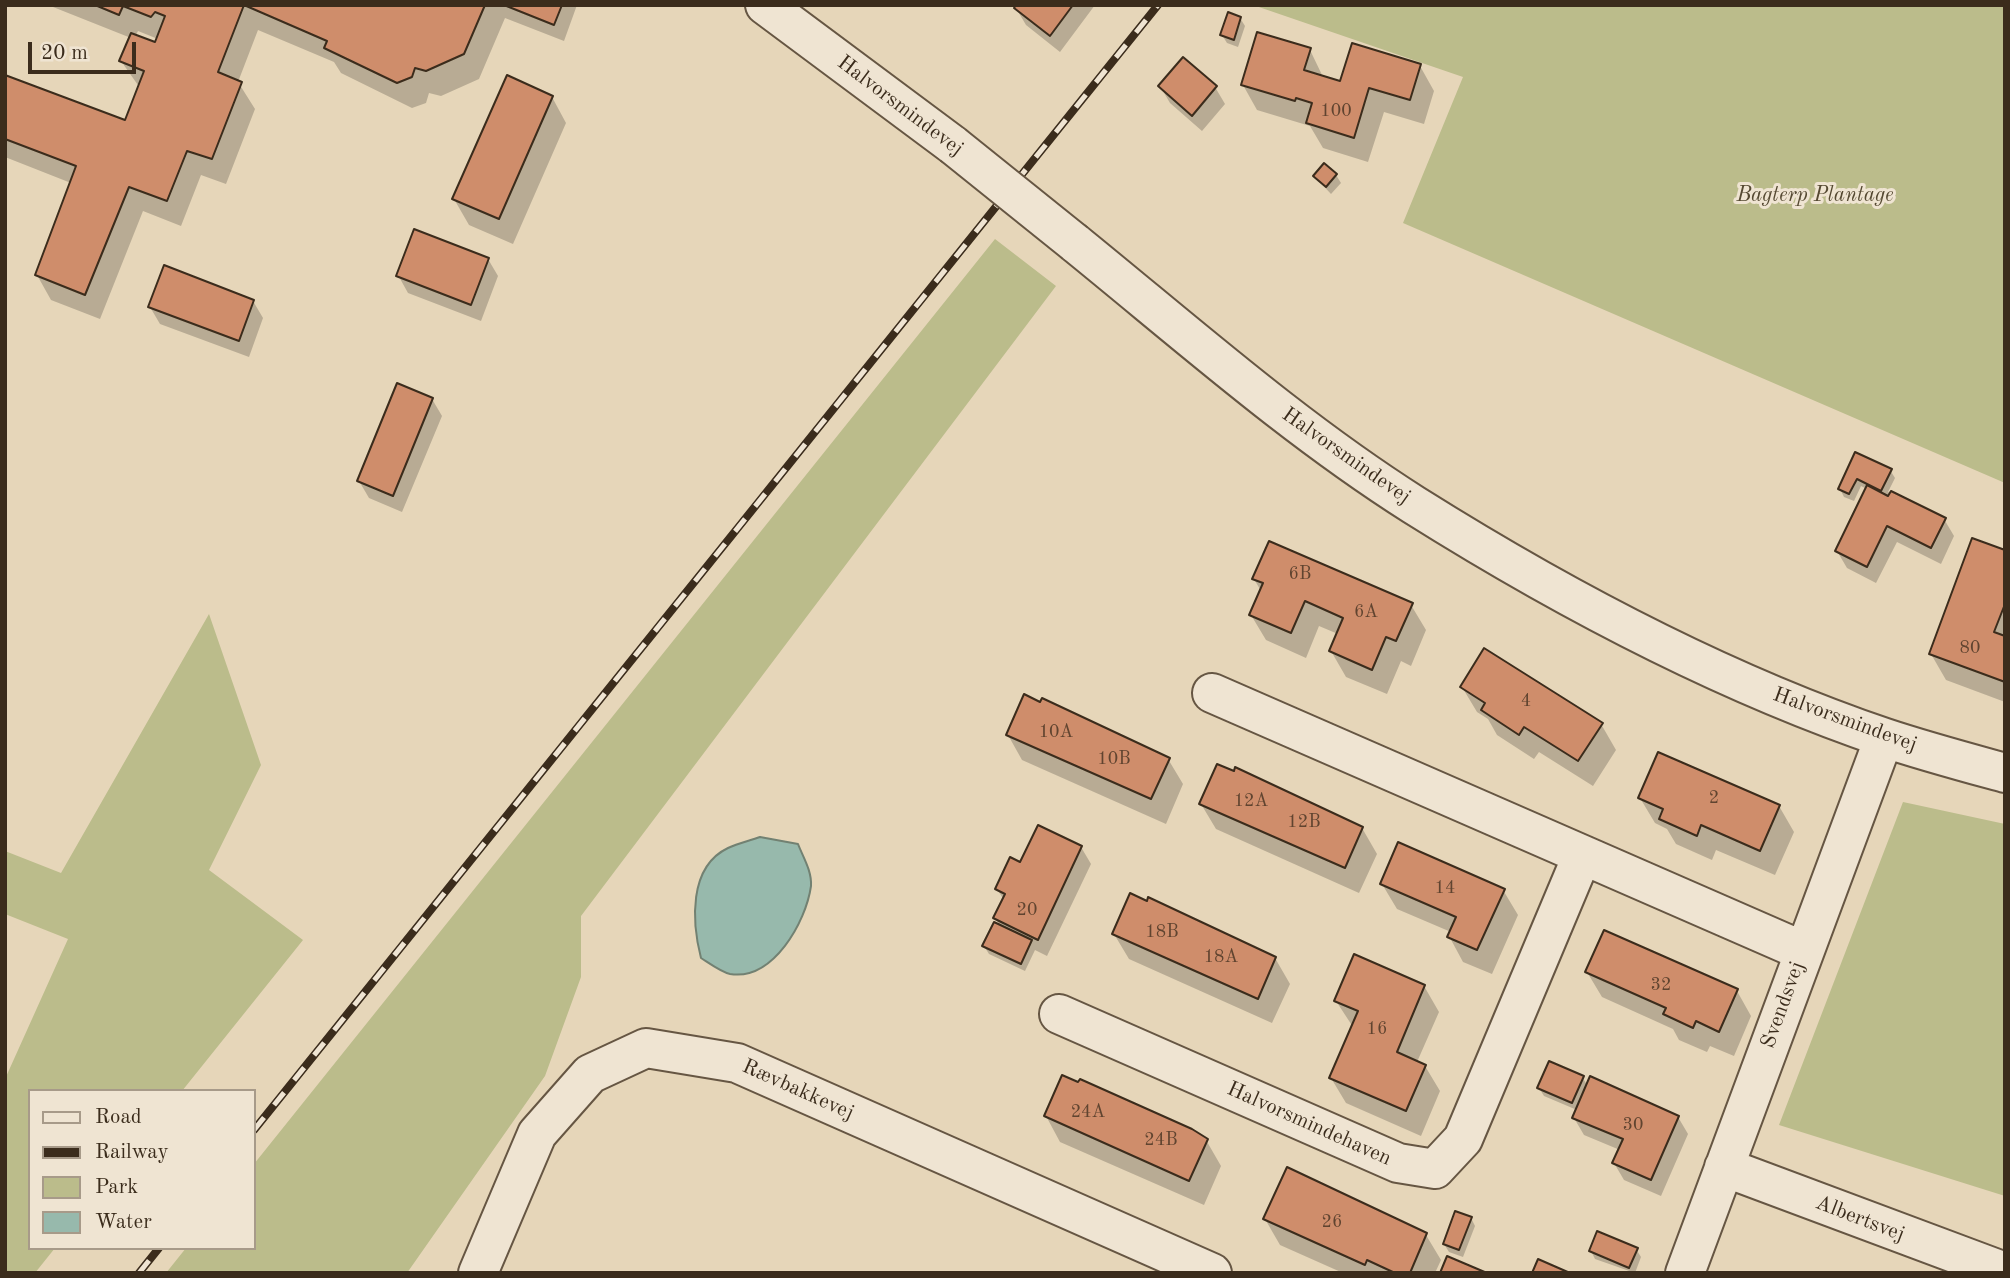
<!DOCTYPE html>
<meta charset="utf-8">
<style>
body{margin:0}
#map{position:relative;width:2010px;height:1278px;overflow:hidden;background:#e6d6b9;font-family:"Old Standard TT",serif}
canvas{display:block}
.frame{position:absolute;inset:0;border:7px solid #3b2c1c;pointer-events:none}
.legend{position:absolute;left:28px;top:1089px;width:228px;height:161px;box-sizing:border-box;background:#efe4d2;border:2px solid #a79a89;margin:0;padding:9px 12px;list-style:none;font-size:21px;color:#3b2c1c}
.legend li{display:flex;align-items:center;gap:14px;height:35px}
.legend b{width:35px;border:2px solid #a79a89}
.scale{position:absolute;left:28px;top:42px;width:108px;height:32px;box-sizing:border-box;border:4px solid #3b2c1c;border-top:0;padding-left:9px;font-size:21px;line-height:24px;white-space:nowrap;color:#3b2c1c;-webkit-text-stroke:5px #efe4d2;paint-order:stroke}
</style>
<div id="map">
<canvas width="2010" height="1278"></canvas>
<div class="frame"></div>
<ul class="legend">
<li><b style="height:9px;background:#efe4d2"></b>Road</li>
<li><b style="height:9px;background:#3b2c1c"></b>Railway</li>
<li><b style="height:19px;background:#bbbc8b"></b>Park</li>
<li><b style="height:19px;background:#97b9ac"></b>Water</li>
</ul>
<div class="scale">20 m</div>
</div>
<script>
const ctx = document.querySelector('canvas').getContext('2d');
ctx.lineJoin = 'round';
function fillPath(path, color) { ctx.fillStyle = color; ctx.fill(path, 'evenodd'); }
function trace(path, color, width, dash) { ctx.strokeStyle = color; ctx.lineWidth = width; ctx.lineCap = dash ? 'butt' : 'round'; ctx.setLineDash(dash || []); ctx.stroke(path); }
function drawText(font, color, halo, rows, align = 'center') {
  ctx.font = font + ' "Old Standard TT",serif'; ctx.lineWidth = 6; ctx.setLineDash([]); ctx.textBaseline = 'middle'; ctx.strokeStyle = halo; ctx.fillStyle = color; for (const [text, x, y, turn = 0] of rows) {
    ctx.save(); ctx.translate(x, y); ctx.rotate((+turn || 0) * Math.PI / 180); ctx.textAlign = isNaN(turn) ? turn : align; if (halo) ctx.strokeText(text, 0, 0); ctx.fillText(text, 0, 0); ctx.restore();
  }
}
fillPath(new Path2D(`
 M1253 5H2005V483L1403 223 1463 77Z
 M995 239 1056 286 581 916V977L545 1076 407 1273H166L186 1248H254V1164Z
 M209 614 261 765 209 870 303 940 182 1091H30V1248H55L35 1273H5V1079L68 939 5 914V851L61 873Z
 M1903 802 2005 824V1196L1779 1125Z`), '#bbbc8b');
const water = new Path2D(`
 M760 837 798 844C803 857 812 871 811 886 806 922 773 981 730 974 721 972 709 963 701 958 692 923 688 867 728 848 738 843 749 841 760 837Z`);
fillPath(water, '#97b9ac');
trace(water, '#728172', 2);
fillPath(new Path2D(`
 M48 5H577L564 41 505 18 479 79 441 96 429 93 426 103 412 108 341 73 334 62 258 30 238 82 255 109 226 184 201 175 181 226 143 211 100 319 51 300 37 275 71 183 5 157V77L126 123 140 88 121 61 131 38ZM138 31 158 39 156 45 135 37Z
 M1018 5H1095L1060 52 1026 25 1016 8Z
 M1240 18 1245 26 1238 47 1227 43 1222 35Z
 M1310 50 1323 77 1341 83 1420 66 1434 91 1424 124 1384 112 1368 162 1323 148 1310 126 1257 110 1243 85Z
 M1160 86 1215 87 1225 104 1202 131 1170 103Z
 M552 97 566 123 513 244 469 225 454 199Z
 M1336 175 1341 183 1331 194 1315 177Z
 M488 259 498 276 481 321 408 293 398 275Z
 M253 301 263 318 249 357 160 324 150 307Z
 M432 399 442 416 402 512 369 498 359 481Z
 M1856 454 1890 470 1895 478 1888 492 1944 519 1954 536 1941 564 1897 542 1876 583 1847 568 1837 551 1867 489 1861 486 1854 501 1844 497 1840 489Z
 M2005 552V702L1946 680 1931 654Z
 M1254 579 1411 605 1426 630 1411 666 1401 661 1387 694 1346 677 1331 651 1338 634 1319 626 1306 658 1266 640 1251 615 1261 591Z
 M1462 687 1601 724 1616 750 1593 786 1539 752 1534 759 1497 735 1488 719 1477 712Z
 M1008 735 1168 759 1183 784 1166 824 1022 760Z
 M1640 798 1779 806 1794 832 1775 875 1716 850 1712 860 1676 844 1667 829 1655 823Z
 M1201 804 1362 828 1377 854 1359 893 1216 829Z
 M1081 847 1091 864 1047 956 1035 950 1025 971 989 954 984 946 1000 926 995 918 1004 900 997 889 1021 864Z
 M1382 884 1503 890 1518 915 1492 974 1463 962 1449 936 1451 932 1397 909Z
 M1114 934 1275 958 1290 984 1272 1023 1129 959Z
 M1587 972 1737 991 1751 1016 1734 1056 1710 1046 1707 1052 1679 1040 1673 1029 1602 997Z
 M1424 986 1439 1012 1417 1062 1425 1066 1440 1091 1421 1136 1346 1103 1331 1078 1353 1027 1336 1001Z
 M1582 1077 1588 1086 1678 1117 1688 1134 1661 1196 1624 1180 1614 1163 1620 1150 1584 1135 1574 1118 1577 1110 1544 1096 1539 1088Z
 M1046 1116 1206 1140 1221 1166 1204 1205 1060 1142Z
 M1471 1218 1475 1226 1463 1257 1449 1252 1444 1244Z
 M1265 1219 1426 1235 1441 1260 1435 1273H1343L1280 1245Z
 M1636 1249 1641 1257 1635 1273 1595 1259 1591 1251Z`), '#0003');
const building = new Path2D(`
 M95 5H244L218 72 242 82 212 159 187 151 167 201 129 187 85 295 35 275 76 166 5 139V75L125 120 144 71 119 61 131 33 155 42 165 16 155 12 151 17 123 6 119 15Z
 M244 5H485L464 54 426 71 415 68 412 77 397 83 324 48 327 41Z
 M504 5H562L554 25Z
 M1016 5H1073L1050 36 1014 8Z
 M1228 12 1241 17 1234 40 1220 35Z
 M1257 32 1311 48 1304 70 1340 81 1352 43 1421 64 1410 100 1369 88 1354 138 1306 123 1312 103 1296 98 1295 101 1241 85Z
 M1183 57 1217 86 1192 116 1158 86Z
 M507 75 553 96 499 219 452 199Z
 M1324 163 1337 174 1326 187 1313 176Z
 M414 229 489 258 471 305 396 276Z
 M164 265 254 300 239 341 148 307Z
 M397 383 433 398 393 496 357 481Z
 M1855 452 1892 469 1881 491 1857 479 1849 494 1838 489Z
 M1867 485 1888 496 1891 491 1946 518 1931 548 1887 526 1867 567 1835 551Z
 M1972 538 2005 550V604L1994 632 2005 636V682L1929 654Z
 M1269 541 1413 603 1396 641 1386 637 1372 670 1329 651 1343 618 1305 601 1291 633 1249 615 1263 583 1252 579Z
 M1484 648 1603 723 1578 761 1524 727 1519 735 1481 710 1485 703 1460 687Z
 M1024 694 1040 702 1042 698 1170 758 1151 799 1006 735Z
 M1658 752 1780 805 1760 851 1701 825 1697 836 1659 819 1663 809 1638 798Z
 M1217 764 1234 771 1235 767 1363 827 1345 868 1199 804Z
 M1038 825 1082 846 1038 940 993 918 1005 894 995 889 1010 857 1020 862Z
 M1398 842 1505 889 1477 950 1447 937 1456 917 1380 884Z
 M1130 893 1147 901 1148 897 1276 957 1258 999 1112 934Z
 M994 922 1032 940 1021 964 982 946Z
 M1604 930 1738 989 1719 1032 1696 1021 1693 1028 1663 1014 1666 1008 1585 972Z
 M1354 954 1425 985 1397 1052 1426 1065 1406 1111 1329 1078 1358 1011 1334 1001Z
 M1549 1061 1584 1076 1572 1103 1537 1088Z
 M1062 1075 1078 1082 1080 1079 1192 1129 1208 1139 1189 1181 1044 1116Z
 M1590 1076 1679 1116 1651 1180 1612 1163 1623 1139 1572 1118Z
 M1287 1167 1427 1233 1410 1273H1395L1367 1260 1365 1265 1263 1219Z
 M1455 1211 1472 1217 1459 1250 1443 1244Z
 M1597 1231 1638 1248 1629 1268 1589 1251Z
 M1447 1256 1487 1273H1440Z
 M1538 1259 1570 1273H1532Z`);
fillPath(building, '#cf8d6b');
trace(building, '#3b2c1c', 2);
const minor = new Path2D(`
 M765 5 953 145
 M1075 243C1186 333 1294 429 1414 505 1562 598 1720 682 1885 738 1924 751 1965 762 2005 773
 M1212 693 1803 951
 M1059 1014 1398 1163 1435 1169 1463 1139 1582 856
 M1724 1167 2005 1272
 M478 1273 537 1134 590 1074 646 1048 737 1063 1212 1273
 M1685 1273 1884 738`);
trace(minor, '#665643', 42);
trace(minor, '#efe4d2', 38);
const rail = new Path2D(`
 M254 1130 1158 5
 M139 1273 159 1248`);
trace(rail, '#3b2c1c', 8);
trace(rail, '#efe4d2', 5, [16]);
const minorBridge = new Path2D(`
 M953 145 1075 243`);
trace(minorBridge, '#665643', 42, []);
trace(minorBridge, '#efe4d2', 38);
drawText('18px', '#604430', null, [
 ["100",1336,111],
 ["6B",1300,574],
 ["6A",1366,612],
 ["80",1970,648],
 ["4",1526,701],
 ["10A",1056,732],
 ["10B",1114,759],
 ["2",1714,798],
 ["12A",1251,801],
 ["12B",1304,822],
 ["14",1445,888],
 ["20",1027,910],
 ["18B",1162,932],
 ["18A",1221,957],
 ["32",1661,985],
 ["16",1377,1029],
 ["24A",1088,1112],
 ["30",1633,1125],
 ["24B",1161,1140],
 ["26",1332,1222]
]);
drawText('21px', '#3b2c1c', '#efe4d2', [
 ["Halvorsmindevej",900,106,37],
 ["Halvorsmindevej",1346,456,35],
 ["Halvorsmindevej",1845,720,20],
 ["Svendsvej",1783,1005,-70],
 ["Rævbakkevej",798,1090,24],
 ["Halvorsmindehaven",1309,1124,24],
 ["Albertsvej",1860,1219,21]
]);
drawText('italic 21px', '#554932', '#efe4d2', [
 ["Bagterp Plantage",1815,195]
]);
</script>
